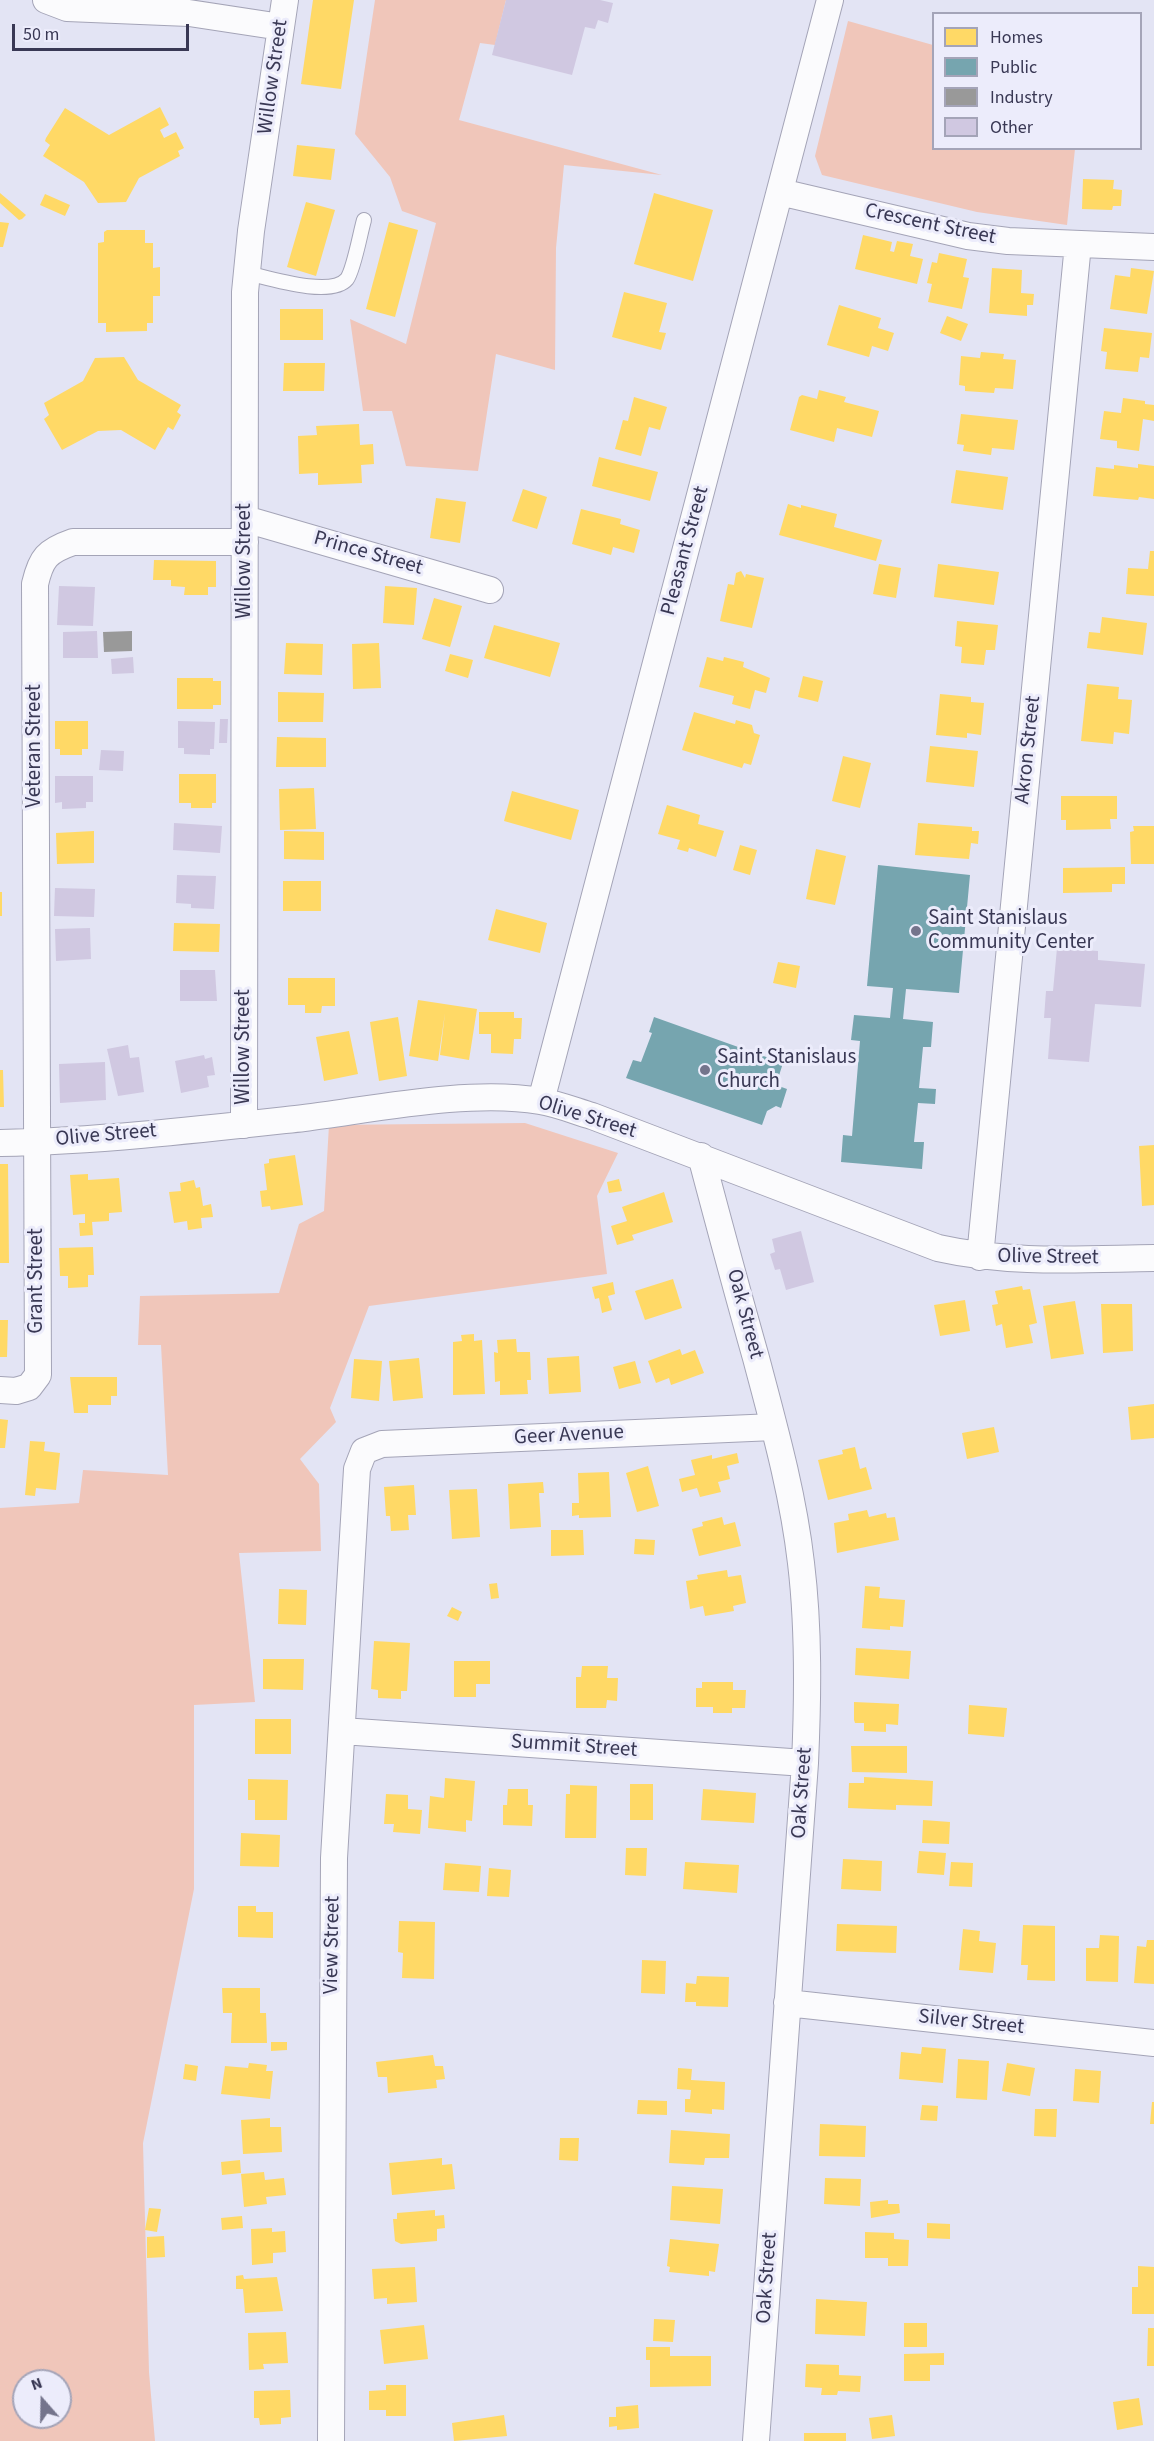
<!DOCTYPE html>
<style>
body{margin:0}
#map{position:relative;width:1154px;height:2441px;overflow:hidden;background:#e3e4f4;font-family:"Source Sans 3",sans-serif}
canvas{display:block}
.legend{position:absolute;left:932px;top:12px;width:210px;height:138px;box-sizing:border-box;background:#ececfb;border:2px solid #a4a4b8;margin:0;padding:8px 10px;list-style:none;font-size:18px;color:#393854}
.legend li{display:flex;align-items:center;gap:12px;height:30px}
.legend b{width:30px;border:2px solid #a4a4b8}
.north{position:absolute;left:12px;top:2369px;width:60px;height:60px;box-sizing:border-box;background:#ececfb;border:2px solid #a4a4b8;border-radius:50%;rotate:340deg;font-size:16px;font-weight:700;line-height:24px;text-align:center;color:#393854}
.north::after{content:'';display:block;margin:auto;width:21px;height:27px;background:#74748c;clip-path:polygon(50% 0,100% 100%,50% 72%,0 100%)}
.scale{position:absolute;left:12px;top:24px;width:177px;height:27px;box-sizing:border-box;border:3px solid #393854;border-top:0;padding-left:8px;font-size:18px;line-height:21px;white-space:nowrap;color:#393854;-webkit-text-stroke:4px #ececfb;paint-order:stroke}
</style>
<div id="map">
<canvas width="1154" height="2441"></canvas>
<ul class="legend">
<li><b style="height:16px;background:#ffd966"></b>Homes</li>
<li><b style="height:16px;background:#76a5af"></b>Public</li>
<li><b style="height:16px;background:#999"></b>Industry</li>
<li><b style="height:16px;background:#d0c8e1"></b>Other</li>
</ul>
<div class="north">N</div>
<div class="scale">50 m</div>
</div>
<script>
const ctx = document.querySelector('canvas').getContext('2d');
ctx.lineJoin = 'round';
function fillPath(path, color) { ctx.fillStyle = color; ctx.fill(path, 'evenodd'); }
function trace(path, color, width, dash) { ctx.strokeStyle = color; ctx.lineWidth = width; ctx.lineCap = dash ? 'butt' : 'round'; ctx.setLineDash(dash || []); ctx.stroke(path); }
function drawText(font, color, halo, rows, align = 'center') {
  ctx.font = font + ' "Source Sans 3",sans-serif'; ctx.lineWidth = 6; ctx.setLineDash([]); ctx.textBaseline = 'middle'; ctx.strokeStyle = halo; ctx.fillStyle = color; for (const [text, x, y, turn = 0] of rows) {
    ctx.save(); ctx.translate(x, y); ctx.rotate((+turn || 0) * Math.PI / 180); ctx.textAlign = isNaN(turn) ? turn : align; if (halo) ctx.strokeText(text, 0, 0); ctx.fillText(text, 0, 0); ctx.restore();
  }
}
fillPath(new Path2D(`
 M375 0H506L495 45 480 43 459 120 662 175 564 165 556 248 555 370 496 354 478 471 406 466 392 411H363L350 319 406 344 436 223 402 211 390 177 355 134Z
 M848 21 933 45 934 148 1075 149 1067 225 977 212 822 175 815 156Z
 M525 1123 618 1153 597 1196 607 1274 369 1306 330 1408 336 1422 300 1459 319 1484 321 1551 239 1553 255 1702 194 1705V1889L143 2143 149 2372 155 2441H0V1508L79 1503 83 1470 168 1475 161 1345H138L140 1296 279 1293 299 1224 324 1211 329 1125ZM24 2381H60V2417H24Z`), '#f0c6ba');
fillPath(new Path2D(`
 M313 0H354L341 89 301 84Z
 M160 107 169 125 160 130 164 138 176 132 184 148 178 151 180 156 139 178 126 202 98 203 84 182 43 156 50 145 45 141 46 138 65 108 109 135Z
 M297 145 335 149 331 180 293 176Z
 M1083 179 1114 180 1113 189 1122 190 1121 206H1113L1112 210 1082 209Z
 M0 193 26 215 22 219 19 220 0 203Z
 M654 193 713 210 693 281 634 264Z
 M45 194 70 205 65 216 40 205Z
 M306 202 335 210 316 276 287 267Z
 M0 222 9 223 3 247H0Z
 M389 222 418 230 395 317 366 309Z
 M107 230H145V243H153V268L160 267V296H153V323H147V331L106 332V323H98V243L104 242V232Z
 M863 235 892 242 890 251 894 252 897 241 913 244 910 256 923 259 917 284 855 269Z
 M939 253 967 259 963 277 969 278 962 309 928 302 932 284 927 283 932 262 937 263Z
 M992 268 1022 270 1021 293 1034 294 1033 305H1027V316L989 313Z
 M1131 268 1154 271 1147 314 1110 309 1115 275 1130 277Z
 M624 292 667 303 659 332 666 333 661 350 612 337Z
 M839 305 881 318 878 328 894 333 888 351 872 346 869 357 827 345Z
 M280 309H323V340H280Z
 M947 316 968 324 961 341 940 333Z
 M1104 328 1152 333 1149 358 1140 357 1138 372 1105 369 1107 352 1101 351Z
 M981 352 1004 354 1003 359 1016 360 1013 389 995 388 994 393 965 391V386L959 385 961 356 980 358Z
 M124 357 138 380 181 405 177 412 181 415 173 430 168 427 155 450 121 430 98 431 62 450 44 419 49 415 44 403 83 381 95 358Z
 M284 363H325L324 391H283Z
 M819 390 846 397 844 402 879 411 872 437 837 428 834 442 790 430 799 397 802 395 817 399Z
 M634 397 667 407 660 430 649 427 641 456 615 449 623 420 628 421Z
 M1123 398 1145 401V404L1154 405V421L1143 419 1139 451 1117 448V441L1100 439 1104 411 1121 413Z
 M961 414 1018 420 1014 450 992 448 991 455 963 451 964 445 957 444Z
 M359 424 360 445 373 444 374 464 361 465 362 483 318 485V473L299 474 298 436 317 435 316 426Z
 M599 457 658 472 650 501 592 486Z
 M1138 464 1154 466V499L1139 497 1138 500 1093 496 1096 467 1114 469V465L1138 468Z
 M956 470 1008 477 1003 510 951 503Z
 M523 489 547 497 537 529 512 521Z
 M436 498 466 502 460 543 430 538Z
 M788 504 801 508V505L837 514 834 527 882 540 876 561 779 535Z
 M581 509 621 519 620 524 640 530 634 553 613 547 611 555 572 544Z
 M1150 551H1154V596L1126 594 1128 568 1148 569Z
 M154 560 216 561V587H208V595H184L185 587 171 586V580H153Z
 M879 564 901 568 896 598 873 594Z
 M938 564 999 572 994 605 934 597Z
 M741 571 745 578 746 574 764 578 752 628 720 621 728 584 734 585 736 573Z
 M385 586 417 588 414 625 383 623Z
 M434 598 462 606 450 647 422 639Z
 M1102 617 1147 623 1143 655 1087 648 1089 632 1100 633Z
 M957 621 998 625 995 650H986L984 665 961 663 962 647 955 646Z
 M494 625 560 643 550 677 484 658Z
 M286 643 323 644 322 675 284 674Z
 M379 643 381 688 353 689 352 644Z
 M450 654 473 660 468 678 445 671Z
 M707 657 723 661 724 657 744 662 743 667 770 678 766 693 755 690 750 709 732 704 734 696 699 687Z
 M803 676 823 681 818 702 798 697Z
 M177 678H213V681H221V705H213V709H177Z
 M1087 684 1119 687 1118 699 1132 700 1129 734 1114 732 1113 744 1081 741Z
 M278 692 324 693 323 722H278Z
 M940 694 971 697V702L984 703 981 735 967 733V738L936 735Z
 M694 712 735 724 736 720 752 725 754 733 760 735 751 765 744 763 742 768 682 750Z
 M55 721H88V749H82V755H60V749H55Z
 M277 737 326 738V767H276Z
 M930 746 978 751 974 787 926 782Z
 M843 756 871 763 860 808 832 801Z
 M179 774H216V803H212V808H191V803H179Z
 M314 788 316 829 280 830 279 789Z
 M512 791 579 810 571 840 504 821Z
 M1061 796H1117V819H1110L1111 829 1066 830V820H1061Z
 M667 805 700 815 698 824 724 831 716 857 689 848 688 852 677 849 680 840 658 834Z
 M918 823 972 827V831H979L978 844 971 843 969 859 915 855Z
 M1133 826H1154V864H1131L1130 832 1134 831Z
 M94 831V863L57 864 56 833Z
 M284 831 324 832V860L284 859Z
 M740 845 757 850 750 875 733 870Z
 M816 849 846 856 835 905 806 899Z
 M1125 867V884H1112V892L1063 893V868Z
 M283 881H321V911H283Z
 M0 892H2V916H0Z
 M496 909 547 923 540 953 488 940Z
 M174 923 220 924 219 952 173 951Z
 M778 962 800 966 796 988 773 983Z
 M288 978H335V1006H322L321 1013H305V1005H288Z
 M418 1000 477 1009 469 1060 440 1055 445 1013 438 1061 409 1056Z
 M479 1012H514V1018H522L521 1039H514L513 1054 491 1053V1034H479Z
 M398 1017 407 1076 379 1081 370 1022Z
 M349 1031 358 1074 324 1081 316 1037Z
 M0 1070H3L4 1107H0Z
 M1154 1145V1205L1142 1206 1139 1146Z
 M295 1155 303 1205 271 1210 270 1206 262 1207 260 1191 267 1190 264 1164 269 1163V1159Z
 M0 1164H8L9 1263H0Z
 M88 1174V1180L119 1178 122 1212 109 1213V1221L92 1222 93 1235 80 1236 79 1223H85V1214L73 1215 70 1175Z
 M619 1179 622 1191 609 1193 607 1182Z
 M194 1180 196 1188 200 1187 203 1206 211 1204 213 1217 201 1218 202 1228 188 1230 187 1221 174 1223 169 1192 181 1191 180 1183Z
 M664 1192 673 1222 632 1235 634 1240 617 1245 611 1226 627 1221 622 1207Z
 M93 1247 94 1275H88V1287L68 1288V1276H60L59 1248Z
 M673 1279 682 1308 645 1320 635 1291Z
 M613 1282 615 1294 608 1296 612 1310 602 1313 599 1298 595 1299 592 1287Z
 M1022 1286 1023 1290 1030 1289 1037 1323 1029 1325 1033 1343 1006 1348 1002 1324 996 1326 992 1305 998 1304 995 1291Z
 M965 1300 970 1331 940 1336 934 1305Z
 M1075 1301 1084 1354 1051 1359 1043 1306Z
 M1101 1304H1132L1133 1351 1103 1353Z
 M0 1320H8L7 1357H0Z
 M474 1334V1341L482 1340 485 1394 453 1395V1342L462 1341 461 1335Z
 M516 1339 517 1352H530L531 1380H527L528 1394 500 1395V1381L495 1382 494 1352 498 1353 497 1340Z
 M680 1349 682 1355 695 1350 704 1373 671 1385 669 1378 656 1383 648 1361Z
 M579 1356 581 1392 549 1394 547 1358Z
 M419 1358 423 1398 393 1401 389 1361Z
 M354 1359 382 1361 379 1401 351 1398Z
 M635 1361 641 1383 619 1389 613 1367Z
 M70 1377H117V1396H111V1405H88V1413H74Z
 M1154 1404V1438L1131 1440 1128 1407Z
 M0 1419 8 1420 5 1448H0Z
 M994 1427 999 1452 967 1459 962 1433Z
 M30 1441 45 1442 44 1451 60 1453 56 1490 36 1488 35 1496 25 1495Z
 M855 1447 860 1469 866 1467 872 1489 828 1500 818 1460 843 1454 842 1450Z
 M737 1453 739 1463 727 1466 730 1479 718 1482 721 1492 700 1497 697 1488 682 1492 679 1479 695 1475 691 1460 712 1455V1459Z
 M648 1466 659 1506 637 1512 626 1473Z
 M609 1472 611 1517 579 1518V1515L572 1516V1503H579L578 1473Z
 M543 1482 544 1493H539L541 1527 510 1529 508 1484Z
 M414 1485 416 1515H408L409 1530 391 1531 390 1516H386L384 1487Z
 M477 1489 480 1537 452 1539 449 1490Z
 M867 1510 869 1517 886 1513 887 1518 895 1517 899 1540 837 1553 834 1523 849 1520 848 1514Z
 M722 1517 724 1525 735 1522 741 1546 699 1556 692 1529 703 1526 702 1522Z
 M551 1530H583L584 1555 551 1556Z
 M635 1539 655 1540 654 1555 634 1554Z
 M727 1570 728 1577 741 1575 746 1603 733 1606 734 1611 705 1616 703 1606 690 1609 686 1581 698 1579 697 1575Z
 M497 1583 499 1598 491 1599 489 1584Z
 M865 1586 880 1587 879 1598 905 1600 903 1627 890 1626V1630L862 1628Z
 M279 1589 307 1590 306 1625 278 1624Z
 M452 1607 462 1612 458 1621 447 1616Z
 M374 1641 410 1643 407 1691H401V1699L378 1698V1690L371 1689Z
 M856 1648 911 1651 909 1679 855 1675Z
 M263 1659H304L303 1690 263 1689Z
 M454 1661H490V1684H476V1697H454Z
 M582 1666H608L607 1678H618L617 1701 607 1700 606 1708H576V1677H581Z
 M702 1682H733V1690H746L745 1708H732V1713H713V1707H696V1688H702Z
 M854 1702 899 1704 898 1725 886 1724V1732L864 1731V1723H855L854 1720Z
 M969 1705 1007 1708 1004 1737 968 1734Z
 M255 1719H291V1754H255Z
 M851 1746H907V1773L852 1772Z
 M864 1777 933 1781 932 1806 896 1805V1810L848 1808 849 1783H864Z
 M445 1778 475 1781 472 1821 466 1820V1832L428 1828 430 1796 444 1798Z
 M248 1779 288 1780 287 1820H255V1800H248Z
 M630 1784H653V1820H630Z
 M570 1785 597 1786 596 1838H565L566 1794H570Z
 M508 1789H528V1805H533L532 1826 503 1825V1805H507Z
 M703 1789 756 1793 754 1823 701 1820Z
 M386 1794 408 1795V1809L422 1810 420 1834 393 1832 394 1824H384Z
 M923 1820 950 1822 949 1844 922 1843Z
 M241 1833 280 1835 279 1867 240 1866Z
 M626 1848H647L646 1876 625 1875Z
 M919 1851 946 1853 944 1875 917 1873Z
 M843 1859 882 1861 881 1891 841 1889Z
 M685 1862 739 1865 737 1893 683 1889Z
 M951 1862 973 1863 972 1887 949 1886Z
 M445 1863 481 1866 479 1892 443 1890Z
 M489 1868 511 1870 509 1897 487 1896Z
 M238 1906H256V1912H273V1938L238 1937Z
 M399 1921 435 1922 434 1979 402 1978 403 1953 398 1952Z
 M837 1924 897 1926 896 1953 836 1951Z
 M1023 1925 1055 1926V1981L1027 1980 1028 1965H1021Z
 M963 1929 980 1931 979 1941 996 1943 993 1973 959 1970Z
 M1100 1935 1119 1936 1118 1982 1086 1981V1948H1099Z
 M1147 1940H1154V1984L1134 1983 1137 1946 1146 1947Z
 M642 1960 666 1961 665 1994 641 1993Z
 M697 1976 729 1977 728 2007 696 2006V2002H685L686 1983 696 1984Z
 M222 1988H260V2013H266L267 2043H231L232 2013H223Z
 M271 2042H287V2050L271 2051Z
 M922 2047 946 2049 943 2083 899 2079 901 2052 921 2054Z
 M433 2055 435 2066H443L445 2079 436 2080 437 2088 388 2093 387 2077H378L376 2062Z
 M958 2059 989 2061 987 2100 956 2098Z
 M249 2063 267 2065 266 2071H273L270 2099 221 2094 225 2066 248 2068Z
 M1007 2063 1035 2068 1030 2096 1002 2091Z
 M185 2064 198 2066 196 2081 183 2079Z
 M678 2068 692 2069 691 2080 725 2082 724 2110 712 2109V2114L685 2112V2099H690L691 2090 677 2089Z
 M1075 2069 1101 2071 1099 2103 1073 2101Z
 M638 2100 667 2101V2115L637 2114Z
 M1152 2102H1154V2124H1150Z
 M922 2105 938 2106 937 2121 920 2120Z
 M1035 2109H1057L1056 2137 1034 2136Z
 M270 2118V2127H281L282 2152 243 2154 241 2120Z
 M820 2124 866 2126 865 2157 819 2156Z
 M671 2130 730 2134 729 2158H705L704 2165 669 2163Z
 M560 2138H579L578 2161 559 2160Z
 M442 2158V2165L452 2164 455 2189 392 2195 389 2163Z
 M240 2160 241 2173 222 2175 221 2162Z
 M264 2172 265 2180 284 2178 286 2195 266 2197 267 2204 244 2207 241 2174Z
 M825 2178 861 2179 860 2206 824 2204Z
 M672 2186 723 2189 720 2224 670 2220Z
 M888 2200V2204H899L900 2213 871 2218 870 2202Z
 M149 2208 161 2209 157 2232 145 2230Z
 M435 2210V2216L444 2215 445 2228 437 2229V2241L401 2244 395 2241 393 2219H397V2213Z
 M242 2216 243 2228 222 2230 221 2218Z
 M927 2223 950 2224V2239L927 2238Z
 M272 2228V2232L285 2231 286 2252 273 2253V2263L252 2265 251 2229Z
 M865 2232 894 2233V2239L909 2240 908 2266H888V2258H865Z
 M164 2236 165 2257 147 2258V2237Z
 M670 2239 719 2244 715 2272 709 2271V2276L669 2272 670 2267 667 2266Z
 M1138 2266 1154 2267V2314H1132V2287H1138Z
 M415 2267 417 2302 387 2304V2298L374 2299 372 2269Z
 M243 2275 244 2279 277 2277 283 2311 245 2313 243 2289H236V2276Z
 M816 2299 867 2302 865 2336 815 2334Z
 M654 2319 675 2320 673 2342 653 2341Z
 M904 2323H927V2347H904Z
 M424 2325 428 2359 384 2364 380 2330Z
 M1148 2328H1154V2366H1147Z
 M286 2332 288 2363 263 2364 264 2369 249 2370 248 2333Z
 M646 2347H670V2356H711V2386L650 2387V2360H646Z
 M944 2353V2365H930V2381H904V2354Z
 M806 2364 839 2365V2375L861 2376 860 2392 838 2391 837 2395H821L822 2388 805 2387Z
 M386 2385H406V2416H386V2410H369V2391L386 2390Z
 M290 2390 291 2417 281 2418V2424L260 2425 259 2418H254V2391Z
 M1139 2398 1143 2425 1117 2430 1113 2402Z
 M638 2405 639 2428 617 2430V2426L609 2427V2417H616V2407Z
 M504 2415 507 2436 454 2441 452 2423Z
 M892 2415 895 2436 872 2439 869 2418Z
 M804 2433H846V2441H804Z`), '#ffd966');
fillPath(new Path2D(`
 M878 865 970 875 959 993 906 989 903 1019 933 1022 931 1047H923L919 1088 936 1089 935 1104 918 1103 914 1142H924L922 1169 841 1162 843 1135 852 1136 860 1041 851 1040 854 1015 890 1018 893 988 867 986Z
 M654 1017 783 1063 776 1085 787 1089 781 1108 776 1106 767 1111 762 1125 626 1078 633 1060 641 1062 652 1033 649 1032Z`), '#76a5af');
fillPath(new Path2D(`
 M132 631V651L104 652 103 632Z`), '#999');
fillPath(new Path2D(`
 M506 0H600L613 3 608 23 598 20 595 29 585 27 572 75 492 55Z
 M59 586 95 587 93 626 57 625Z
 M97 631 98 658H63V632Z
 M133 657 134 673 112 674 111 659Z
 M220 719H228L227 743H219Z
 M178 721 215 722 214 749H210V755L184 754V748H178Z
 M101 750 124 751 123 771 99 770Z
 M55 776H93V802H86V808L62 809V802L55 803Z
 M174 823 222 826 220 853 173 850Z
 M177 875 216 876 214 909 191 908V904L176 903Z
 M55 888 95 889 94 917 54 916Z
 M90 928 91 959 56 961 55 929Z
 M1057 948 1098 951V960L1145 964 1141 1007 1095 1004 1089 1062 1048 1059 1051 1018H1044L1046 991H1053Z
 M180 970H215L217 1001H180Z
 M128 1045 130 1058 139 1057 144 1092 118 1096 107 1049Z
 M204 1055 205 1059 212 1057 215 1075 207 1076 209 1087 181 1093 175 1061Z
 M105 1062 106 1100 60 1103 59 1064Z
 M801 1231 814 1282 786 1290 780 1269 775 1270 770 1254 775 1252 772 1239Z`), '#d0c8e1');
const lane = new Path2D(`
 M247 273C269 278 331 298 347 279 354 269 360 234 364 220`);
const street = new Path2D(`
 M46 0 67 8 189 13 281 27
 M780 192 968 236 1008 241 1154 247
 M245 519 490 590
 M541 1101 830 0
 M244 1125 245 292 251 231 285 0
 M0 1143C101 1141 204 1129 304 1118 375 1109 471 1089 540 1101 558 1104 575 1111 592 1116L938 1248C1009 1264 1081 1259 1154 1258
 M701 1156C719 1224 737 1291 756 1358 774 1426 793 1493 801 1563 809 1629 808 1696 805 1763L756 2441
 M980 1257 1078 244
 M0 1390 16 1391 29 1387 38 1375 35 584C41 558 47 551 73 542H245
 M342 1731 805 1763
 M787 2003 1154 2043
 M331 2441 334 1858 357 1469 364 1451 382 1444 774 1427`);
trace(lane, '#a4a4b7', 16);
trace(street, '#a4a4b7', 28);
trace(lane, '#fbfbfd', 14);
trace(street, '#fbfbfd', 26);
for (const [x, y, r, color] of [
 [916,931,6,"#74748c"],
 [705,1070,6,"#74748c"]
]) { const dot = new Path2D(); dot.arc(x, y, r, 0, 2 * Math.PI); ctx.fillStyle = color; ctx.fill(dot); trace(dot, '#ececfb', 2); }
drawText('21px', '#393854', '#ececfb', [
 ["Willow Street",274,77,-82],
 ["Crescent Street",930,225,12],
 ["Pleasant Street",686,551,-75],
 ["Prince Street",368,554,16],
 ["Willow Street",245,561,-90],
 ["Veteran Street",35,746,-90],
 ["Akron Street",1029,750,-84],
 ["Willow Street",244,1047,-90],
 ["Olive Street",587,1118,17],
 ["Olive Street",106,1136,-5],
 ["Olive Street",1048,1258,1],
 ["Grant Street",37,1281,-90],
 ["Oak Street",744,1314,75],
 ["Geer Avenue",569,1436,-3],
 ["Summit Street",574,1747,4],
 ["Oak Street",803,1793,-86],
 ["View Street",333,1945,-89],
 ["Silver Street",971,2023,6],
 ["Oak Street",768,2278,-86]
]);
drawText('21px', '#393854', '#ececfb', [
 ["Saint Stanislaus",928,919],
 ["Community Center",928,943],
 ["Saint Stanislaus",717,1058],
 ["Church",717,1082]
], 'left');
</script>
